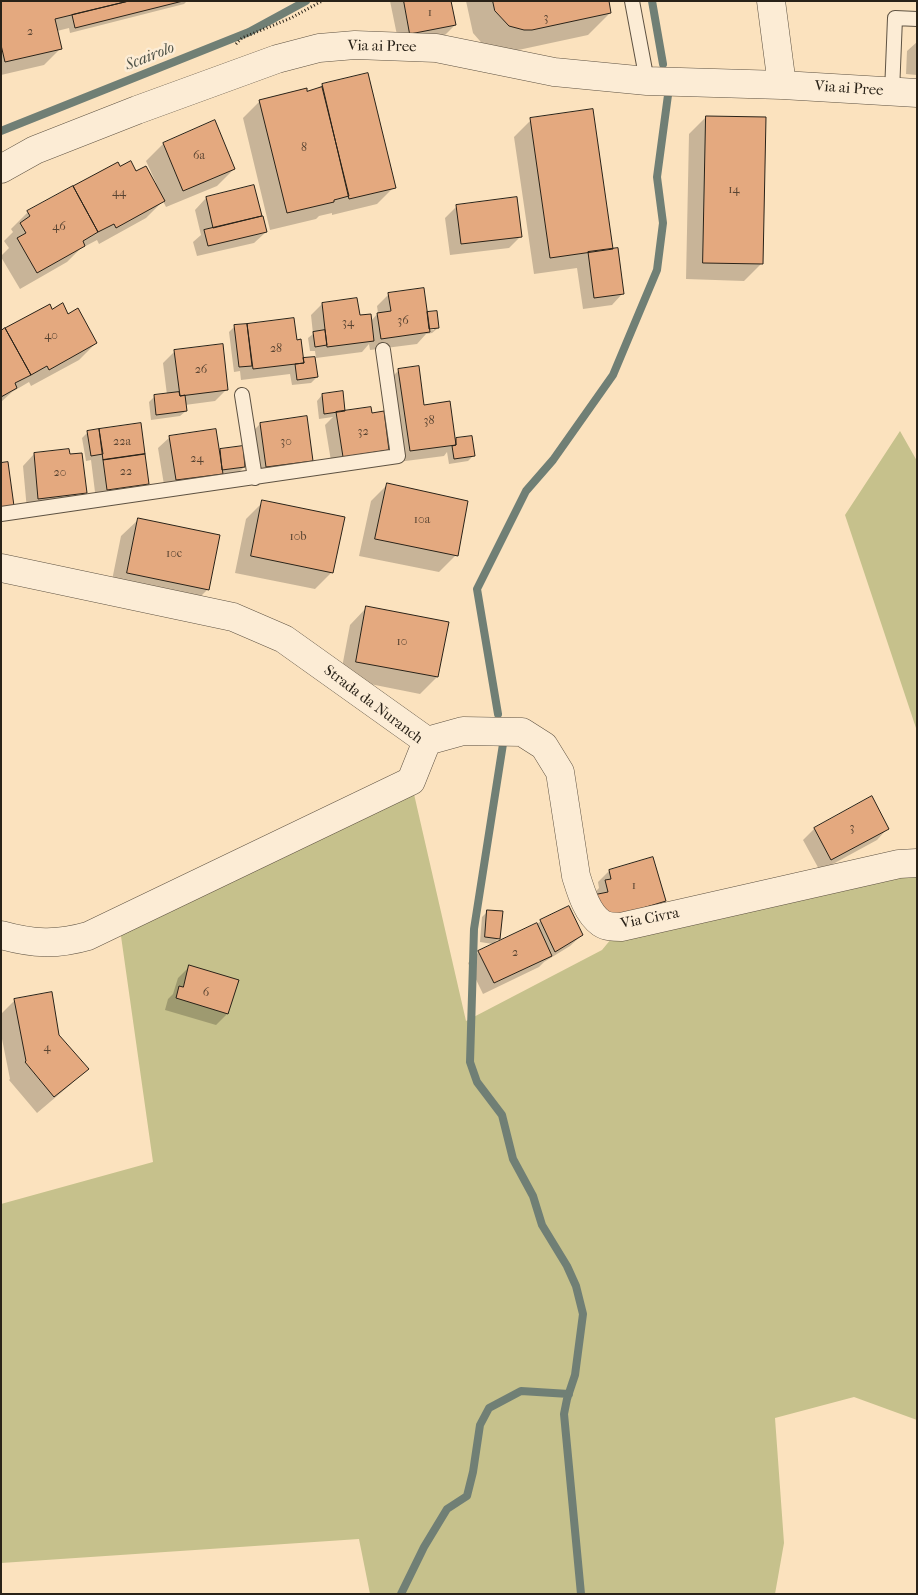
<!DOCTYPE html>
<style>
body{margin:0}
#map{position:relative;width:918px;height:1595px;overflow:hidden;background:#fbe2be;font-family:"IM FELL French Canon",serif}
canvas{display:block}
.frame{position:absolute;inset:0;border:2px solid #292218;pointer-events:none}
</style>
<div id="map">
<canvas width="918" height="1595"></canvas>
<div class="frame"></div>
</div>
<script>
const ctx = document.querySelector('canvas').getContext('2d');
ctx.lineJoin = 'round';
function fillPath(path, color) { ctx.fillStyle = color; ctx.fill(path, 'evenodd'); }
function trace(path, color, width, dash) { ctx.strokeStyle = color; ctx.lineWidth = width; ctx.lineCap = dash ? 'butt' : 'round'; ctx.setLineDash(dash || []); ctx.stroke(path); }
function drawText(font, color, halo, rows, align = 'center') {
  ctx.font = font + ' "IM FELL French Canon",serif'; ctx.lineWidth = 5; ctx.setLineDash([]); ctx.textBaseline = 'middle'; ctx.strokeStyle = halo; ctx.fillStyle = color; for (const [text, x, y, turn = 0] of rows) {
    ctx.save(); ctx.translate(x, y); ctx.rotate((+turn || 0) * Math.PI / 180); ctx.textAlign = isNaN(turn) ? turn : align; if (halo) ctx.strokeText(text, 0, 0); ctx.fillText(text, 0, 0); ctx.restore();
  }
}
fillPath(new Path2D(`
 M900 431 917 461V731L845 515Z
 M411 781 466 1021 602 950 621 927 917 863V1420L854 1397 775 1418 784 1543 775 1594H370L359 1539 1 1563V1204L153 1162 119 922Z`), '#c6c18c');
fillPath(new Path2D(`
 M1 1H187L184 4 70 33 69 28 57 31 61 48 44 65 1 75Z
 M390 1H450L455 25 443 37 399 45Z
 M466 1H608L610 13 588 35 509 52 486 48 473 33Z
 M917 42V75L906 74 907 51Z
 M322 85 394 187 377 204 332 215V213L319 216 316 219 270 230 243 118 260 101 318 89Z
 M706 117 761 264 744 281 686 279 689 134Z
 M531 120 612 250 623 293 612 305 583 309 577 268 534 274 514 137Z
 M163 144 234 169 217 186 166 207 163 201 146 218 99 244 97 240 80 249 67 262 20 289 1 257V256L9 248 4 241 13 232 11 229 28 212 119 168 136 173 154 184 156 183 146 161Z
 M206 198 266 232 254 243 197 256 193 242 201 235 195 210Z
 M457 206 521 236 509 248 450 255 445 218Z
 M389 294 426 315 438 328 432 333 426 334 417 344 370 350 369 344 362 352 316 358 315 351H310L308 338 313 334 311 315 322 304 371 321 378 313 377 306ZM434 328V330L423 331V329Z
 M52 311 68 315 96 343 79 360 31 386 29 382 12 392 1 402V332Z
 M247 325 296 342 302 360 317 377 311 383 292 385 290 374 241 380 240 371 234 372 229 332 235 326Z
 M175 351 227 389 215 401 185 405 186 411 180 416 151 420 149 402 154 397 167 395 163 363Z
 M399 370 423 406 455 441 456 439 474 455 468 461 449 464 447 452 444 456 398 462 387 382Z
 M322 395 344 412 371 415 388 450 376 461 332 467 325 425 333 417 319 419 317 401Z
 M260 424 312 460 300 472 254 478 249 435Z
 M88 432 148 484 136 495 96 500 91 460 86 461 82 438Z
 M170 437 218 452 220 450 244 467 239 472 221 474 210 485 165 491 158 448Z
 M34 454 86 492 74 504 27 510 23 466Z
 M388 484 456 555 439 572 359 556 371 501Z
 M263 502 332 572 315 589 235 573 246 519Z
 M139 519 208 589 191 606 110 590 121 536Z
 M367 607 437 677 420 694 340 678 350 625Z
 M871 798 888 828 877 840 820 871 803 840 814 829Z
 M609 871 665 901 653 913 599 928 594 893 599 888 598 882Z
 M488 911 499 938 493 944 480 942 482 917Z
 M541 921 582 935 570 946 544 962 539 967 483 994 468 963 479 952 537 924Z
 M190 966 227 1014 216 1025 165 1010 168 999 173 994 178 978Z
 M15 1000 58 1035 87 1068 70 1085 37 1113 9 1080 10 1079 1 1034V1014Z`), '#0003');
trace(new Path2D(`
 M652 1 663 64
 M1 131 249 32 306 1
 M498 714 477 589 526 491 553 460 613 375 657 270 663 223 657 177 668 95
 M503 744 474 929 470 1062 477 1082 502 1115 513 1159 533 1196 542 1225 567 1266 576 1286 583 1314 575 1375 567 1399 564 1414 581 1594
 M401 1594 424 1547 447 1509 467 1496 473 1472 480 1425 489 1408 521 1391 569 1394`), '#707f75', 8);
const building = new Path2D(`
 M1 1H129L55 19 62 49 5 62 1 45Z
 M129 1H183L75 28 72 15Z
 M404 1H451L456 25 410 34Z
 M493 1H609L611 13 532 30H524L509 26 495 11Z
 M368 73 396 188 349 199 322 84Z
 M322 87 349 196 334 200V202L287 213 259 100 307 88V91Z
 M593 109 613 249 550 258 530 118Z
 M706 116 766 117 763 264 703 263Z
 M215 120 235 169 183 191 163 143Z
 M131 161 136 171 146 166 165 201 116 228 114 224 98 232 73 186 118 162 120 166Z
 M254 185 262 216 213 228 206 197Z
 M73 186 98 232 83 241 85 246 37 273 17 238 26 233 20 223 30 216 27 211Z
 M517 197 522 237 461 244 456 205Z
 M262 216H263L267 232 208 246 204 230Z
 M618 248 624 294 594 298 588 252Z
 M424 288 430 332 381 339 377 313 391 311 388 293Z
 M357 298 360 315 371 314 374 341 327 347 322 303Z
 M63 303 68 314 78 308 97 343 49 370 47 366 31 375 5 328 50 304 52 309Z
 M437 311 439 328 429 329 427 312Z
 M294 318 297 340 301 339 304 363 253 369 247 324Z
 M247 324 252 366 239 367 234 325Z
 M5 328 31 375 15 383 17 388 1 397V331Z
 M325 330 327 345 315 347 313 332Z
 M223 344 228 390 180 396 174 350Z
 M315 357 318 377 297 380 295 364 304 363 303 358Z
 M419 366 424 405 450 401 456 445 410 451 398 369Z
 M343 391 345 411 324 414 322 394Z
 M179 392 180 396 185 395 187 411 156 415 154 395Z
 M371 407 372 413 384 411 389 450 343 457 336 412Z
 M307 416 313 461 266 467 260 423Z
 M141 423 145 454 103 460 99 429Z
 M99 429 103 454 91 456 87 431Z
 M216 429 223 474 176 480 169 436Z
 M472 436 475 456 454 459 452 446 456 445V438Z
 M243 446 245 467 222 470 220 449Z
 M69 449 70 454 82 453 87 493 38 499 34 453Z
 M145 454 149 484 107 490 103 460Z
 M8 462 14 506 1 508V463Z
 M387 483 468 501 458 556 375 539Z
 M262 500 345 517 333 573 251 556Z
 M138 518 220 535 209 590 127 573Z
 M366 606 449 622 438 677 356 662Z
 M872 796 889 829 831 860 814 828Z
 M653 857 666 901 610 918 593 895 608 892 605 880 611 879 609 870Z
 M569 906 583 935 555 952 540 920Z
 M487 910 503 911 500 939 485 937Z
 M537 923 552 956 494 983 478 951Z
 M189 965 239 980 228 1014 176 998 179 986 183 987Z
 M52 992 59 1035 89 1069 54 1097 25 1062 26 1061 14 999Z`);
fillPath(building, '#e4a97f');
trace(building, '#292218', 1);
const service = new Path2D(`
 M632 1 647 81
 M892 92 895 18 917 19
 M242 395 255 478
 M1 514 398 456 383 350`);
const minor = new Path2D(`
 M771 1 782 85
 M1 169 35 150 137 110 277 59 319 48 355 45 436 48 554 72 647 81 782 85 917 93
 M1 568 233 617 284 639 427 741
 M427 741 463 731 522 732 544 746 560 772 576 876C581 892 587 913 601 923 607 927 614 927 621 927L899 864 917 863
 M1 935C33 944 57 945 88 936L411 781 427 741`);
trace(service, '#5e5242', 16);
trace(minor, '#5e5242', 29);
trace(new Path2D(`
 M236 44 242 38 291 18 322 1`), '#292218', 3, [1, 2.5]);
trace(service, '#fcecd5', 14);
trace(minor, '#fcecd5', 28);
drawText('12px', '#584432', null, [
 ["1",430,13],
 ["3",546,18],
 ["2",30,32],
 ["8",304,148],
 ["6a",199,156],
 ["14",734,190],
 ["44",119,193],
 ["46",59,227],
 ["36",403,321],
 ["34",348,323],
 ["40",51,336],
 ["28",276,349],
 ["26",201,370],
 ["38",429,421],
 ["32",363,432],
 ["22a",122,442],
 ["30",286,442],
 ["24",197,459],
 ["22",126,472],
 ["20",60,473],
 ["10a",422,520],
 ["10b",298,537],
 ["10c",174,554],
 ["10",402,642],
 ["3",852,828],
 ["1",634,886],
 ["2",515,953],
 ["6",206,993],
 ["4",47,1048]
]);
drawText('15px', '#292218', '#fcecd5', [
 ["Via ai Pree",382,47,1],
 ["Via ai Pree",849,89,4],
 ["Strada da Nuranch",373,705,37],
 ["Via Civra",650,919,-11]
]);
drawText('italic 16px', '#4c5046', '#fcecd5', [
 ["Scairolo",150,57,-22]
]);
</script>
